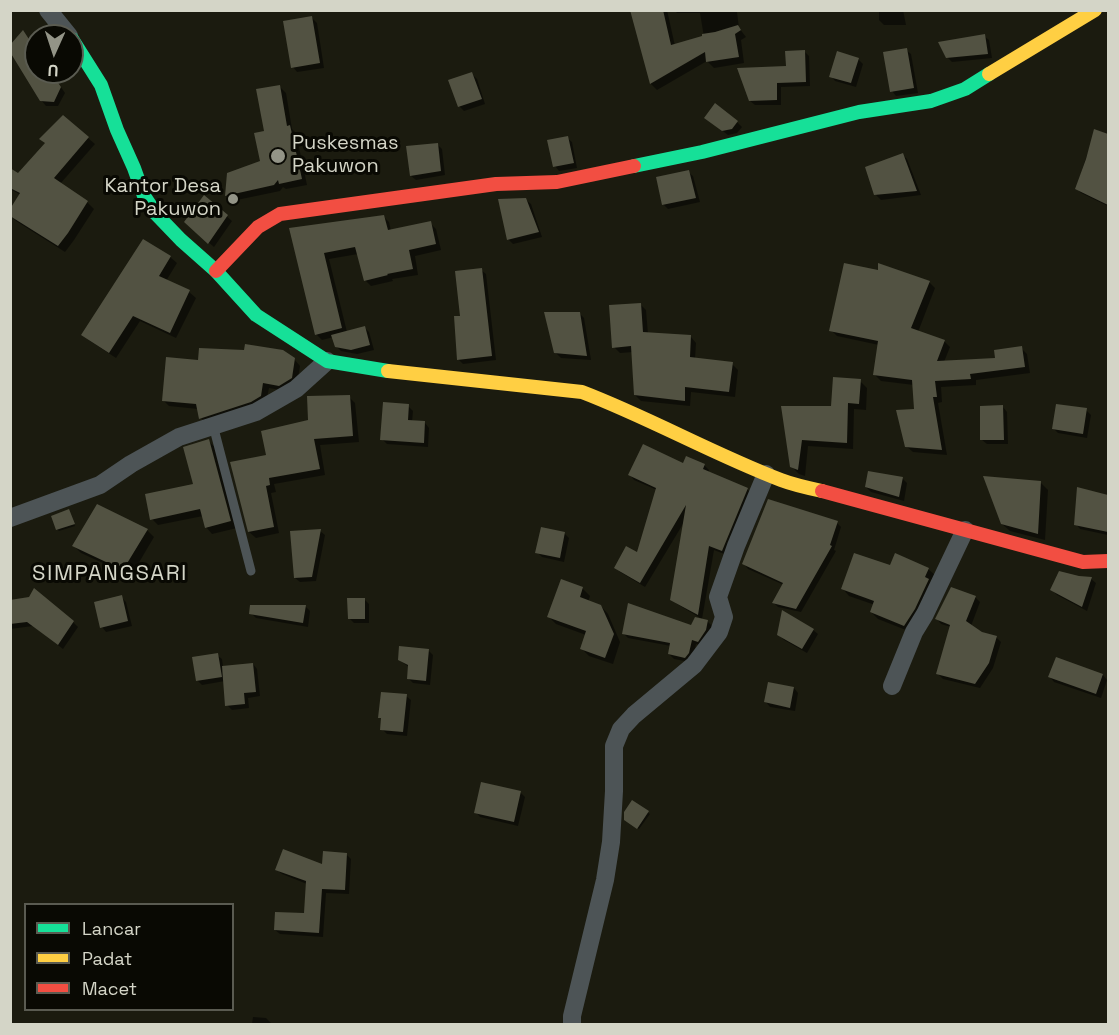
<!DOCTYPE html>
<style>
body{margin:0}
#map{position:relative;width:1119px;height:1035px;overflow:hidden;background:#1b1b0f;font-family:"Space Grotesk",sans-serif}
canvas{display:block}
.frame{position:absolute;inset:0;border:12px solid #d4d5c7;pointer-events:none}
.legend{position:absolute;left:24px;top:903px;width:210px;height:108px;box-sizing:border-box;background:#090903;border:2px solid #5a5b51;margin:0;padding:8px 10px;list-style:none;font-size:18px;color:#d4d5c7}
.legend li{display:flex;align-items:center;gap:12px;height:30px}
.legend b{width:30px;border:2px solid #5a5b51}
.north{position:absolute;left:24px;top:24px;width:60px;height:60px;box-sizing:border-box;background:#090903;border:2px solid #5a5b51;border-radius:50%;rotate:183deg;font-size:16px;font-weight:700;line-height:24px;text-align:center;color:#d4d5c7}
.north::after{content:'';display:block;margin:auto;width:21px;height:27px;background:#939487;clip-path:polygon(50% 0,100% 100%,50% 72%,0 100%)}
</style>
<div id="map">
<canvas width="1119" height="1035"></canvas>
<div class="frame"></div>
<ul class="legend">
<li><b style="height:8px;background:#16e098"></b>Lancar</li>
<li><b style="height:8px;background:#ffcf43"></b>Padat</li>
<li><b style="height:8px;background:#f24e42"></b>Macet</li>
</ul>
<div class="north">U</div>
</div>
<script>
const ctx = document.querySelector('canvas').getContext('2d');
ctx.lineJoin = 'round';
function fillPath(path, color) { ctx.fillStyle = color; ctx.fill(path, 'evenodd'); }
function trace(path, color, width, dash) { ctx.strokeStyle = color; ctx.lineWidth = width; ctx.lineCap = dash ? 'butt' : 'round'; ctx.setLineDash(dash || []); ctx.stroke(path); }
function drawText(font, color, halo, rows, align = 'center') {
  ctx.font = font + ' "Space Grotesk",sans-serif'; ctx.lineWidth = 6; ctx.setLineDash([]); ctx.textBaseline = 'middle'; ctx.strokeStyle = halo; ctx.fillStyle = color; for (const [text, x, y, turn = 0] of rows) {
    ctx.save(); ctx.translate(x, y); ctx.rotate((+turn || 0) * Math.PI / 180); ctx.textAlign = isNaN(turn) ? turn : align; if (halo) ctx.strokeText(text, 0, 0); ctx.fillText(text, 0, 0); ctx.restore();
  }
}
fillPath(new Path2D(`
 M632 10H667L675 46 704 37 700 13H677L674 10H752L751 12H737L739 28 746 37 741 40 744 63 714 68 707 61 657 90 651 84Z
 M879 10H903L906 25H884L879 20Z
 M312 18 317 23 324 68 297 72 293 67Z
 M23 32 36 50V72H51L65 93 58 106H46L41 100Z
 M984 36 989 40 992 58 952 62 947 57Z
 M906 50 911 54 918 93 896 96 892 91Z
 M804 51 809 56 810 86 781 87V105H755L750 101Z
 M858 59 863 64 856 87 835 81 831 76Z
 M472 74 477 79 485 104 464 111 459 106Z
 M280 87 286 93 292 129 296 133 307 185 286 189 283 187 280 191 232 201 226 195 262 162 266 132Z
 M63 117 95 144 60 184 87 202 94 209 74 240 65 252 16 221 10 215 21 195 10 189V169L19 175 46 144Z
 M711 122H737L742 127 737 133 728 135Z
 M1095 131 1108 136V206L1081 193 1076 188Z
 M567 138 572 142 577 168 559 171 555 166Z
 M437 144 442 149 445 175 416 180 411 176Z
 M902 154 907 159 921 195 881 200 876 195Z
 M688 172 693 176 700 202 668 209 663 204Z
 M204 197 232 221 214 247 192 228Z
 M526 200 531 204 542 237 513 244 508 239Z
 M383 216 389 222 391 231 430 223 436 229 441 250 415 256 418 275 392 279 393 281 371 286 365 280 358 254 329 259 347 332 364 327 369 332 374 350 357 354 341 351 336 346 334 337 322 340 316 334 291 229Z
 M170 257 177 263 166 281 189 292 196 298 176 338 140 321 116 358 90 341 83 334Z
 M481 270 486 274 496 360 463 364 458 359 461 318Z
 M929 282 935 288 918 332 944 341 950 347 944 362 997 359 1021 348 1027 354 1030 373 976 380V385L941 387 942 402 938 403 947 455 913 452 906 446 915 410 914 385 881 381 875 375 879 345 837 336 831 330Z
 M640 304 646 310 648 334 691 337 696 343 695 359 732 364 738 370 735 397 691 392 690 406 641 401 635 395 633 352 620 353 614 347Z
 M580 314 584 318 591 360 561 358 556 353Z
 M294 359 300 366 297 384 286 391 269 388 266 402 207 424 201 418 198 409 169 406 163 400 199 361Z
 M860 381 867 388 866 410 854 409 853 449 808 446 805 476 799 474 792 467 783 407H832Z
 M349 397 355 403 359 442 320 445 325 475 274 484 276 492 271 493 279 533 256 538 249 532 268 456 310 421Z
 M408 406 413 411 412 422 425 423 429 428 428 447 387 444 382 439Z
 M1003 407 1007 412 1008 444H987L982 440Z
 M1086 410 1091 415 1087 438 1058 433 1054 429Z
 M208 441 215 447 237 528 212 534 206 527 203 516 158 525 152 519 195 485Z
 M684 465H704L709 470 708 473 747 489 752 494 727 555 714 550 702 619 677 604 672 599 686 519 645 587 620 572 616 568 638 555 657 490 634 480 630 475Z
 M902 478 907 483 904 501 871 492 866 487Z
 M1041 483 1048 490 1045 540 1010 531 1002 524Z
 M1078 489 1108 497V535L1080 529 1076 524Z
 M69 511 75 526 59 531 57 529Z
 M837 523 841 527 834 550 836 551 801 612 778 607 773 602 784 585 748 569 744 564Z
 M147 530 154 537 131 576 81 553 74 546Z
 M320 531 325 535 316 581 300 582 295 578Z
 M564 533 569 538 564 562 542 557 537 552Z
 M890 567 928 569 935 575 911 632 878 619 871 612 875 605 849 596 843 589Z
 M1091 579 1096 583 1087 611 1057 595 1052 590Z
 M582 588 590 596 588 602 601 606 608 614 620 642 613 664 589 656 581 648 586 635 556 624 549 617Z
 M121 597 126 602 132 626 106 632 102 627Z
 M975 597 980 602 971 626 981 633 996 637 1001 642 993 668 980 688 943 679 938 674 951 627 941 624 937 619Z
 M364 599 369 604V623H354L349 618Z
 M10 601 73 622 78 627 63 649 33 626 10 629Z
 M251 606 306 607 310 611 308 627 256 618 251 613Z
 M696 619 708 622 712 626 703 646 696 644 693 658 690 662 674 659 669 654 671 646 628 638 623 633 692 627Z
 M813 630 818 634 807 653 784 640 779 635Z
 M428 650 433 655 430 685 413 683 408 678 409 667 399 660Z
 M217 655 222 659 223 667 253 664 257 669 260 696 248 698 249 708 232 710 227 705 225 681 202 685 197 680Z
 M1103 675 1107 680 1101 698 1054 682 1050 677Z
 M794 688 798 693 795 711 770 707 766 702Z
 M406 696 411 700 407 736 387 734 382 729 383 720 380 717Z
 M520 792 525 797 518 826 480 817 476 812Z
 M632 802 650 814 639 829 627 821Z
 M346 854 351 859 349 894 326 893 323 937 280 934 275 930 305 915 307 884 282 874 277 870 323 866Z
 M253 1017 266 1018 271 1023V1024H252Z`), '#0007');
fillPath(new Path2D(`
 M630 10H663L671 45 702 36V34L715 32 738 25 741 30 735 34 739 57 706 62 705 52 650 84Z
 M312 16 320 63 291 68 283 21Z
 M23 30 36 50V72H51L61 87 54 102 40 101 10 52V45Z
 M985 34 988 54 946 58 938 42Z
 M907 48 914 88 890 92 883 52Z
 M805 50 806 82 777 83V100L749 101 737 68 786 66 785 51Z
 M837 51 859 58 851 83 829 77Z
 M472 72 482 99 458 107 448 80Z
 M280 85 287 126 290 125 302 179 279 184 278 180 274 185 225 196 227 173 260 161 254 133 264 131 256 89Z
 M715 103 738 121 732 129 722 131 704 118Z
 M63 115 89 137 54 178 88 201 68 233 58 246 10 216V209L20 193 10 188V168L18 173 45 143 39 139Z
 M1094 129 1108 134V205L1075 189 1086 159Z
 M568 136 574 163 553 167 547 140Z
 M438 143 441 171 410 176 406 146Z
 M903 153 917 191 874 195 865 167Z
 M689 170 696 198 662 205 656 177Z
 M204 195 228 215 208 244 184 222Z
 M526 198 539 232 507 240 498 199Z
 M384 215 388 230 431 221 436 244 409 250 413 269 387 274 388 275 364 281 355 247 324 253 342 328 315 335 289 228Z
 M143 239 171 256 159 276 190 290 170 333 133 316 109 353 81 335Z
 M844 263 878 270V263L930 281 911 328 945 340 937 361 995 358 994 350 1022 346 1025 367 970 374 971 379 935 381 937 397H933L942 450 905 447 896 410 914 409 912 380 873 375 878 341 829 331Z
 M482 268 492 356 457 360 454 316H460L455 271Z
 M641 303 643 332 691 335 690 357 733 362 729 392 685 387V401L634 395 631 346 612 348 609 305Z
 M544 312H580L587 356 554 353Z
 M365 326 370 345 351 350 335 347 331 335Z
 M245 344 283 350 295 358 292 378 279 386 263 383 261 396 251 402 199 419 196 404 162 401 166 357 198 360 199 348 244 350Z
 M833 377 861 379 859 404 848 403 847 443 802 440 798 470 790 467 781 406H831Z
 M350 395 353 436 314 439 320 469 269 478 270 485 266 486 274 527 248 532 230 462 266 455 261 431 308 420 307 396Z
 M383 402 409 404 408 420 425 421 424 443 380 440Z
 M1056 404 1087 408 1083 434 1052 429Z
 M1003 405 1004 440H980V406Z
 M209 439 231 521 205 528 200 509 150 520 145 494 193 484 183 447Z
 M643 444 683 463 686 456 705 464 703 469 748 488 722 551 709 546 698 615 670 600 686 505 640 583 614 568 626 546 637 552 656 488 628 475Z
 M868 471 903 477 899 497 865 487Z
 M983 476 1041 481 1038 534 1001 524Z
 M1077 487 1108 495V532L1074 525Z
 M768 499 838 521 830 545 832 546 796 609 772 603 783 583 742 564Z
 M97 504 148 529 123 570 72 546Z
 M69 509 75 524 56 530 51 516Z
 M541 527 565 532 560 558 535 553Z
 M321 529 312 577 294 578 290 531Z
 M854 553 890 565 895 553 929 568 925 577 929 579 915 609 904 626 870 612 874 601 841 589Z
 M1059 571 1079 576 1092 577 1082 607 1050 590Z
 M561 579 583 587 580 597 601 605 614 634 605 658 580 649 586 631 547 617Z
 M951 587 976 596 966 621 982 632 997 636 989 663 975 684 936 674 950 625 935 619Z
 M34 588 74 621 58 645 27 622 10 624V600L29 597Z
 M122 595 128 621 100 628 94 602Z
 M347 598H365V619H348Z
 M628 603 691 625 695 617 708 620 706 630 698 642 692 640 689 653 685 658 668 654 670 643 622 634Z
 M250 605H306L303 623 249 614Z
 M782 610 814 629 802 649 777 635Z
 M399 646 429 649 426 681 407 679 408 665 398 660Z
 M218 653 222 677 196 681 192 657Z
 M1056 657 1103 674 1096 694 1048 677Z
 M253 663 256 692 244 693 245 704 225 706 222 666Z
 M768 682 794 687 790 708 764 702Z
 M381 692 407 694 403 732 380 730 381 718H378Z
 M481 782 521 791 514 822 474 813Z
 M632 800 649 811 637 829 624 820V812Z
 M283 849 322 864 323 851 347 853 345 890 322 889 319 933 274 930 275 912 304 913 306 881 275 870Z`), '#525242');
trace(new Path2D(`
 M213 425 251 571`), '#4d5456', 9);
trace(new Path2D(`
 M48 10 69 36
 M10 518 100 485 131 464 179 437 256 412 296 389 327 361
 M892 686 914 632 925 614 965 530
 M572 1024V1016L605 880 611 842 614 791V746L621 729 634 715 694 665 719 632 724 617 718 597 736 546 766 474`), '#4d5456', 18);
trace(new Path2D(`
 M72 39 101 85 117 130 134 168 144 196 156 214 181 240 216 271 256 315 327 361 388 371
 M634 166 702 152 859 112 931 101 965 89 989 74`), '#16e098', 14);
trace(new Path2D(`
 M989 74 1095 10
 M388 371 582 392C650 418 713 454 781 480 794 485 808 488 822 491`), '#ffcf43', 14);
trace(new Path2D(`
 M216 271 258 227 280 214 496 184 557 182 634 166
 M822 491 1083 562 1108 561`), '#f24e42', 14);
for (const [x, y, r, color] of [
 [278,156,8,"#939487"],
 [233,199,6,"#939487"]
]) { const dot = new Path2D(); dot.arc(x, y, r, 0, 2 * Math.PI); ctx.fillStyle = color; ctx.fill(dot); trace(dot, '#090903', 2); }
drawText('20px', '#d4d5c7', '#090903', [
 ["Puskesmas",292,144],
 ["Pakuwon",292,167],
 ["Kantor Desa",221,187,"right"],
 ["Pakuwon",221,210,"right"]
], 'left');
ctx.letterSpacing = '1.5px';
drawText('22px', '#d4d5c7', '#090903', [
 ["SIMPANGSARI",110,574]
]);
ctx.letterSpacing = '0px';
</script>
